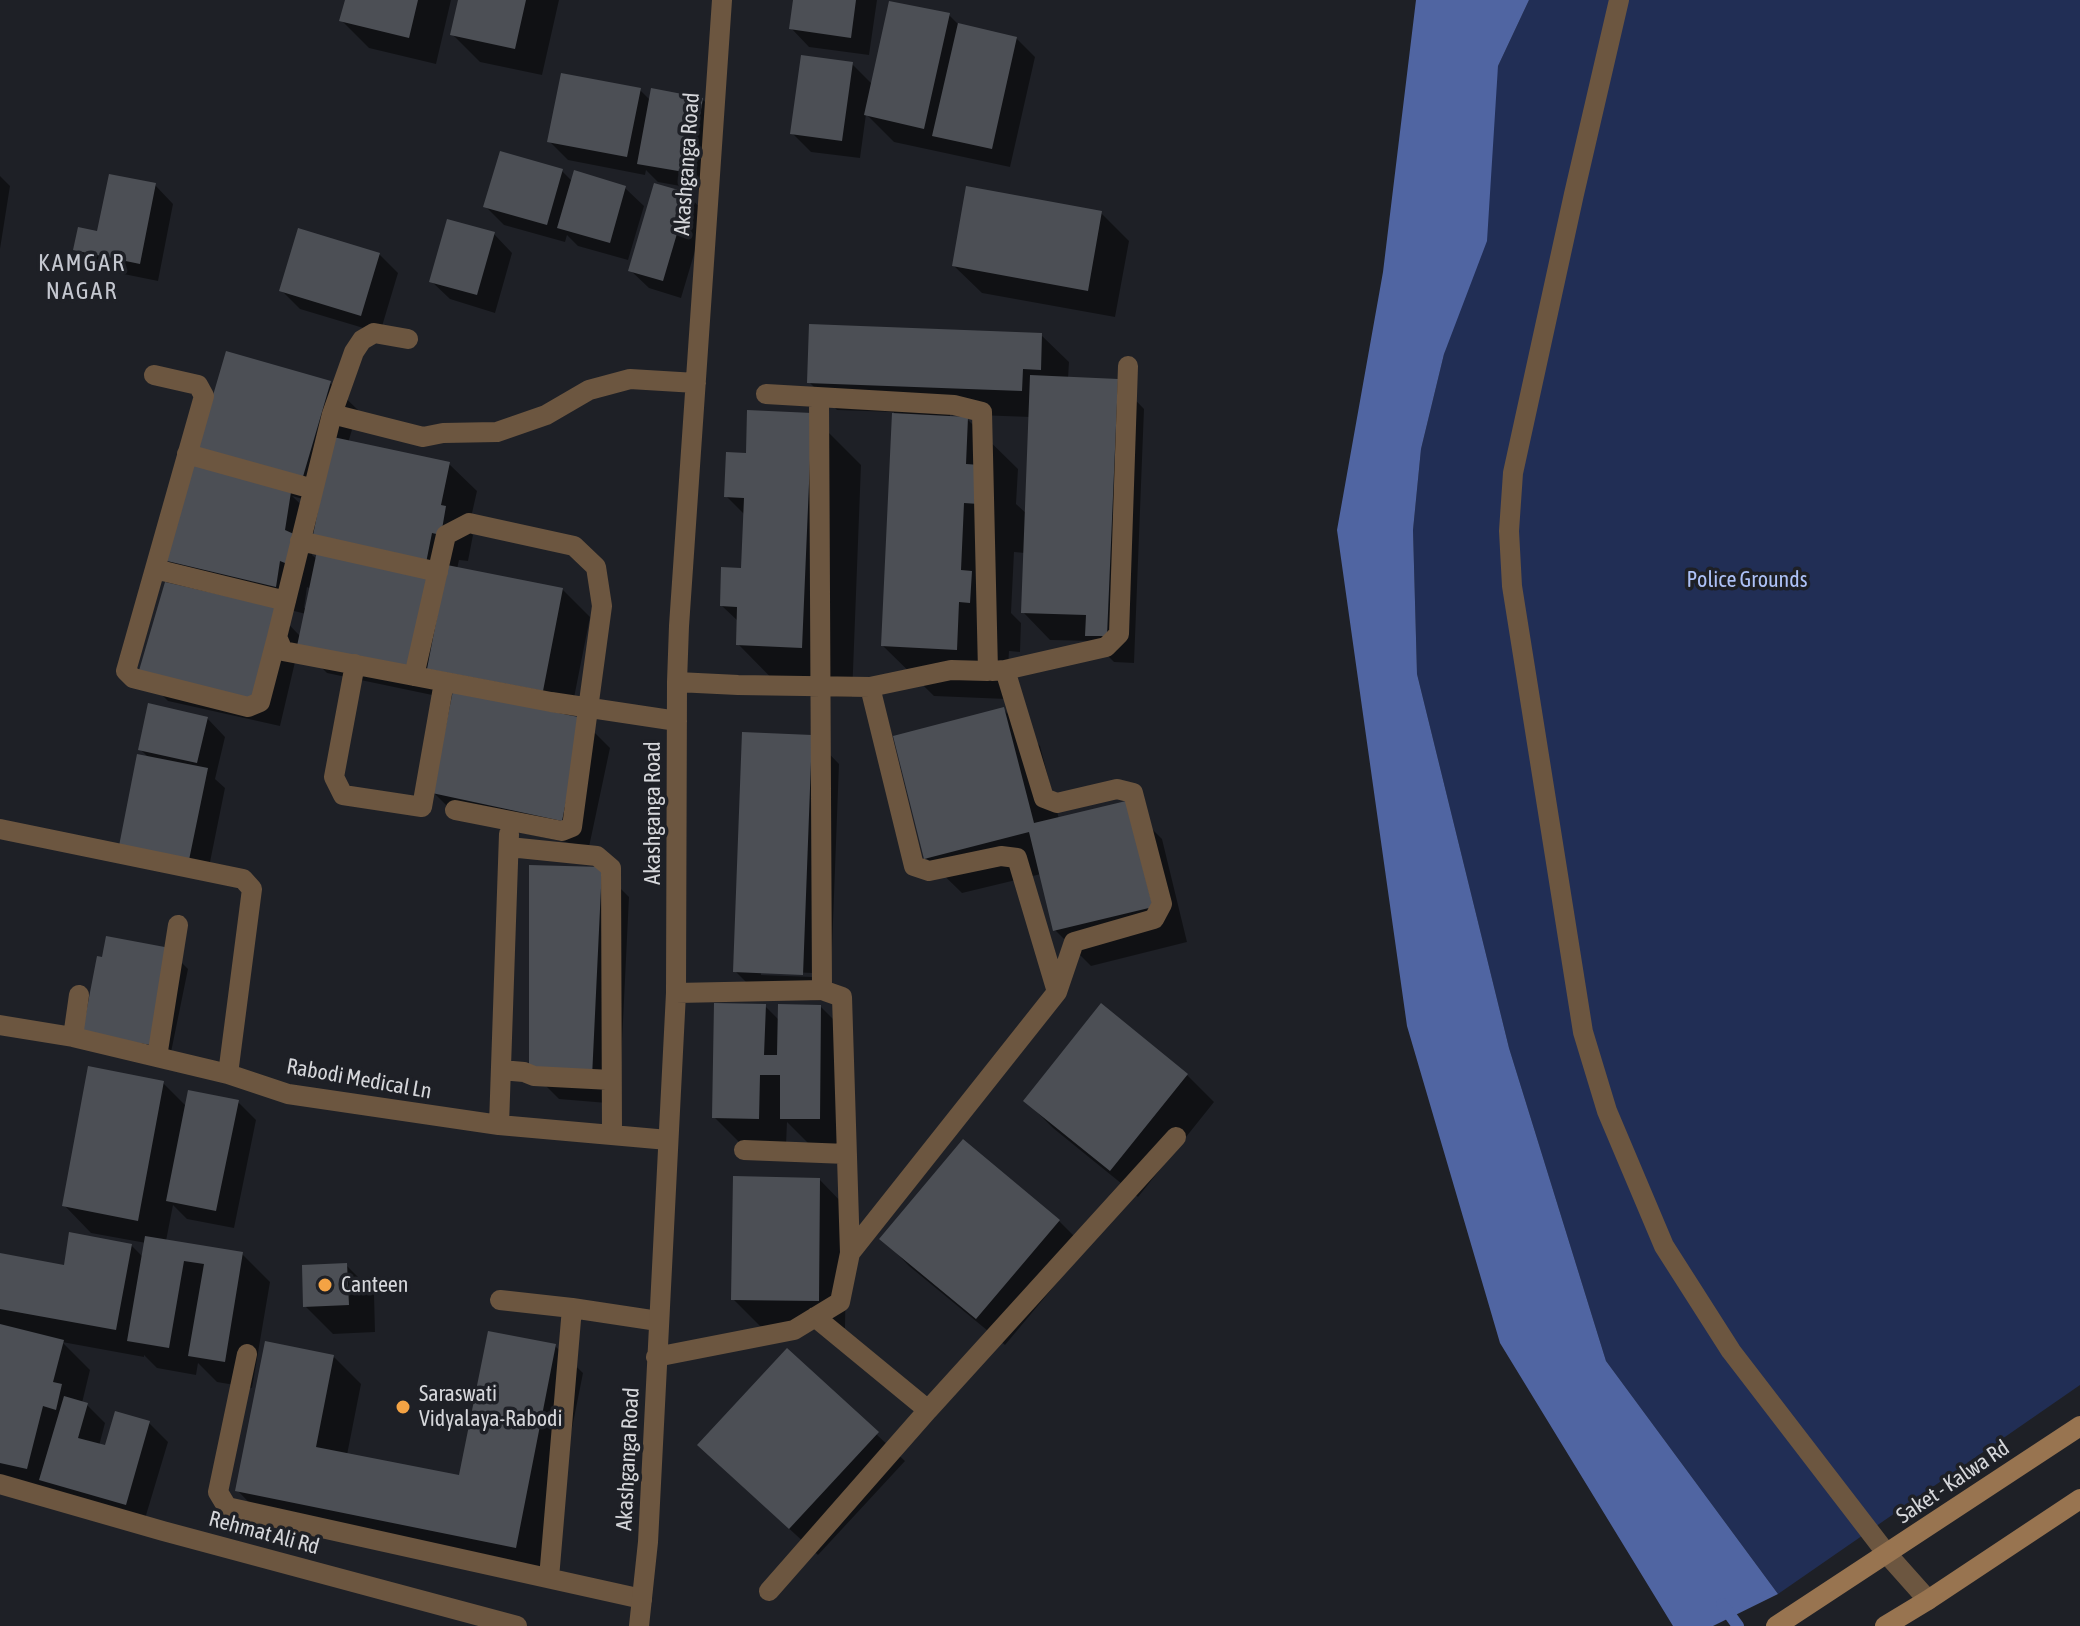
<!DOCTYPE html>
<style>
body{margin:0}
canvas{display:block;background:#1e2026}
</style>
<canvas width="2080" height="1626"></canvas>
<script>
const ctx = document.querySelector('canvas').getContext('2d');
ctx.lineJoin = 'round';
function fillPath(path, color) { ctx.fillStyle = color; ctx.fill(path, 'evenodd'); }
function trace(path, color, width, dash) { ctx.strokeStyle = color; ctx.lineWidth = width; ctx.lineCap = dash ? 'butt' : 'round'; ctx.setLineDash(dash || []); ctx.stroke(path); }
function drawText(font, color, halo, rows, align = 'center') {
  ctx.font = font + ' "Asap Condensed",sans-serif'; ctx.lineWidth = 7; ctx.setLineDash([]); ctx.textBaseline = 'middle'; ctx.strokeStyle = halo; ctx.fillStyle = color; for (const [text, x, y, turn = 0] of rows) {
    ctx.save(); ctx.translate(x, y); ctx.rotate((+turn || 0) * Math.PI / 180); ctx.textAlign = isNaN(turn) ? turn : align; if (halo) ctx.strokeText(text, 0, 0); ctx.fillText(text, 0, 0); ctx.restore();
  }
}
fillPath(new Path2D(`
 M1529 0H2080V1385L1778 1594 1606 1361 1509 1048 1417 674 1413 530 1421 449 1444 354 1498 66Z`), '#212e55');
fillPath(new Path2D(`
 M1416 0H1529L1498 66 1487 241 1444 354 1421 449 1413 530 1417 674 1509 1048 1606 1361 1778 1594 1713 1626H1673L1500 1343 1407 1026 1337 530 1383 272Z`), '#5065a2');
fillPath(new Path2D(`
 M347 0H451L436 64 369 48 342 21Z
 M460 0H559L542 75 480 62 452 34Z
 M795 0H877L869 55 809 47 791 28Z
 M949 15 960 26 1016 38 1035 57 1010 167 894 142 866 114 860 158 811 152 792 133 852 64 873 85Z
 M640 90 651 101 703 100 721 118 708 191 658 182 646 170 645 175 568 160 549 141Z
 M562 171 573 182 625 188 644 206 628 260 578 246 567 235 565 242 504 225 486 207Z
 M0 176 10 186 0 249Z
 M155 185 173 204 158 281 94 268 75 249Z
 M688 195 706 214 681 298 649 288 630 270Z
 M1101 213 1129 241 1115 317 982 293 954 266Z
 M494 234 512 253 495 313 450 299 431 281Z
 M379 254 398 273 380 333 300 309 281 290Z
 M1041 335 1069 362 1068 379 1117 381 1144 409 1134 663 1114 662 1093 641 1050 640 1023 612 1025 553 1014 552 1011 613 1021 623 1020 652 1009 651 1006 699 934 696 883 646 894 412 837 410 809 382ZM950 414 1030 417 1027 514 1016 504 1018 469 967 419 950 418Z
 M330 383 358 410 348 443 449 464 477 491 468 531 473 535 468 561 459 560 457 569 562 589 590 617 570 718 582 720 610 748 589 847 461 820 434 793 454 693 441 679 437 696 327 673 299 645 280 726 168 701 140 673 198 591 166 559ZM292 496 321 504 318 521ZM315 540 318 560 312 555ZM307 587 311 589 307 609 304 608ZM270 605 306 614 301 637Z
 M811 415 861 465 852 697 788 695 738 644 739 622 722 606 743 570 745 515 726 496Z
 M1004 710 1040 746 1059 819 1126 803 1162 839 1187 942 1091 966 1055 930 1041 874 962 893 926 858Z
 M207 718 225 737 215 779 225 788 207 877 139 864 150 759 140 749Z
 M812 736 839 764 830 1001 762 998 735 971ZM761 971 813 973V977L761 975Z
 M601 869 629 897 619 1104 559 1099 531 1071Z
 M169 950 188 969 169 1062 103 1051Z
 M765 1006 780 1021 821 1007 848 1034 847 1146 810 1145 787 1122 786 1146 742 1145 714 1117Z
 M1187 1075 1214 1102 1138 1197 1053 1128 1025 1100Z
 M163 1083 186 1106 238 1102 256 1120 234 1228 187 1219 173 1205 166 1241 242 1254 270 1282 252 1388 217 1382 198 1363 196 1375 157 1368 144 1355V1357L62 1342 90 1370 82 1403 87 1405 105 1423 99 1446 106 1448 149 1423 168 1442 144 1522 0 1482V1255L65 1267 131 1245 144 1258 146 1243 91 1233 64 1205Z
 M820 1180 847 1208 845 1328 760 1326 733 1299Z
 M1059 1221 1086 1248 1005 1345 909 1266 882 1238Z
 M346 1265 374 1293 375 1332 333 1334 305 1306Z
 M555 1346 583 1373 543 1574 264 1518 237 1490 334 1357 361 1384 347 1455 461 1478Z
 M787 1351 905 1461 818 1555 728 1473Z`), '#0007');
trace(new Path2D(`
 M1722 1604 1738 1626`), '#5065a2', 12);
fillPath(new Path2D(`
 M345 0H418L409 38 339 21Z
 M458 0H526L515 49 450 35Z
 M793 0H856L851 38 789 29Z
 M889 1 950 13 924 129 864 115Z
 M958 23 1017 37 992 149 932 136Z
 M801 55 853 62 842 141 790 134Z
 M561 73 641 88 627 157 547 142Z
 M651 88 703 98 690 173 637 164Z
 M500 151 563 169 547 225 483 207Z
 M574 170 626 186 610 243 557 228Z
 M109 174 156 183 140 264 73 250 78 227 97 231Z
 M654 183 689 193 663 281 628 271Z
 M966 186 1102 211 1088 291 952 266Z
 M447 219 495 232 477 295 429 282Z
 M298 228 380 253 361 316 279 291Z
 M809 324 1042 333 1041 370 1023 369 1022 391 807 383Z
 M226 351 331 381 302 480 197 450Z
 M1030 375 1118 379 1107 636H1085L1086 615 1021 613Z
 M747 410 812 413 802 648 736 645 737 607 720 606 721 567 741 568 744 498 724 497 726 452 746 453Z
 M892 413 968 417 966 464 980 465 979 504 964 503 961 570 972 571 970 603 959 602 957 650 881 646Z
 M333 437 450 462 441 505 446 506 441 535 432 533 426 563 312 540Z
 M191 464 291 492 285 530 296 535 290 565 280 561 276 587 163 560Z
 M317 551 430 574 410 670 297 646Z
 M447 565 563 588 543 691 427 669Z
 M165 582 275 607 253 700 138 674Z
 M453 691 583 718 562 821 432 793Z
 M148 703 208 717 197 763 138 750Z
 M1004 707 1034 823 1126 801 1153 907 1053 931 1029 832 924 859 893 736Z
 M742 732 812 735 803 975 733 972Z
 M137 754 208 768 189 860 119 846Z
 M529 865 602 867 592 1077 529 1072Z
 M106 936 170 948 151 1045 82 1034 97 956 102 957Z
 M714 1003 766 1004 764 1055H777L778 1004 821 1005 820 1119H780V1075H760L759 1119 712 1118Z
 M1101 1003 1188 1074 1110 1171 1023 1101Z
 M88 1066 164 1081 138 1221 62 1206Z
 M188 1090 239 1100 216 1211 166 1201Z
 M963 1139 1060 1220 976 1319 879 1239Z
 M733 1176 820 1178 819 1301 731 1300Z
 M69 1232 132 1244 116 1330 0 1309V1253L64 1265Z
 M145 1236 243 1252 225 1362 188 1356 204 1264 184 1261 169 1348 127 1341Z
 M347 1263 349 1305 303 1307 302 1265Z
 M0 1324 64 1340 53 1382 62 1384 56 1410 43 1406 27 1469 0 1463Z
 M488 1331 556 1344 516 1548 235 1491 265 1341 334 1355 316 1447 459 1475Z
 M787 1348 879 1432 789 1529 697 1445Z
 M64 1396 88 1403 78 1438 105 1445 115 1411 150 1421 126 1505 39 1480Z`), '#4c4f55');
trace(new Path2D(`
 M1619 0 1574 194 1513 473 1509 531 1512 586 1583 1032 1607 1111 1664 1246 1731 1351 1887 1554 1928 1600
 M500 1300 572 1308 658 1321
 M247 1354 218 1492 227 1507 642 1599
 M549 1578 572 1308`), '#6c5640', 20);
trace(new Path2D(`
 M408 339 374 333 362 340 354 352 332 414 277 637 283 651 551 702 677 721
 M154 375 198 385 204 396 126 671 133 678 248 707 260 702 277 637
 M332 414 423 437 443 433 497 432 546 415 589 390 630 379 696 383
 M187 454 313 489
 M300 541 438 572
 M155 569 286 601
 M355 664 334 777 343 795 422 807 444 682
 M992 671 1005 670 1106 647 1119 634 1128 366
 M414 676 446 535 469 523 574 546 596 567 602 606 572 827 562 831 455 810
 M677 682 738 685 870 687 951 670 988 671 982 412 954 405 766 394
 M870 687 914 866 929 871 1001 856 1017 858 1057 992
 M0 829 243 879 252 889 228 1074
 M509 847 597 856 611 868 612 1135
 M676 993 822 990
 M0 1025 73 1037 228 1074 288 1094 499 1125 668 1140
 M73 1037 79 995
 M157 1057 178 925
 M501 1070 524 1072 534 1076 611 1080
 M499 1125 509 834
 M744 1150 847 1154
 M850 1253 1057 992 1074 942 1154 919 1162 904 1133 793 1117 789 1057 803 1044 798 1005 670
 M815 1317 928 1410 1176 1137
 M656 1357 794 1330 840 1302 850 1253 842 997 822 990 819 398
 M0 1484 163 1531 517 1626
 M769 1591 928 1410
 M639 1626 648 1542 676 993 677 682 679 626 722 0`), '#6c5640', 20);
trace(new Path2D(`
 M1776 1626 2080 1426
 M1885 1626 1928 1600 2080 1499`), '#987450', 20);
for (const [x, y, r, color] of [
 [325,1285,8,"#f4a344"],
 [403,1407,8,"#f4a344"]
]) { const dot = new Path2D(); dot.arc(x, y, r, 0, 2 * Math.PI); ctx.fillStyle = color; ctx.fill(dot); trace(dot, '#1e2026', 3); }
drawText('22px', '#d5d6da', '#1e2026', [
 ["Akashganga Road",687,164,-86],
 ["Akashganga Road",653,813,-90],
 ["Rabodi Medical Ln",359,1079,10],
 ["Akashganga Road",628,1459,-87],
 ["Saket - Kalwa Rd",1953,1482,-34],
 ["Rehmat Ali Rd",264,1533,15]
]);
drawText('22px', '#adc1f6', '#1e2026', [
 ["Police Grounds",1747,580]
]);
drawText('22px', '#d5d6da', '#1e2026', [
 ["Canteen",341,1285],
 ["Saraswati",419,1394],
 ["Vidyalaya-Rabodi",419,1419]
], 'left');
ctx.letterSpacing = '2px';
drawText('24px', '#c4c7cf', '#1e2026', [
 ["KAMGAR",82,263],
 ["NAGAR",82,291]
]);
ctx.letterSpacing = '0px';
</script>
